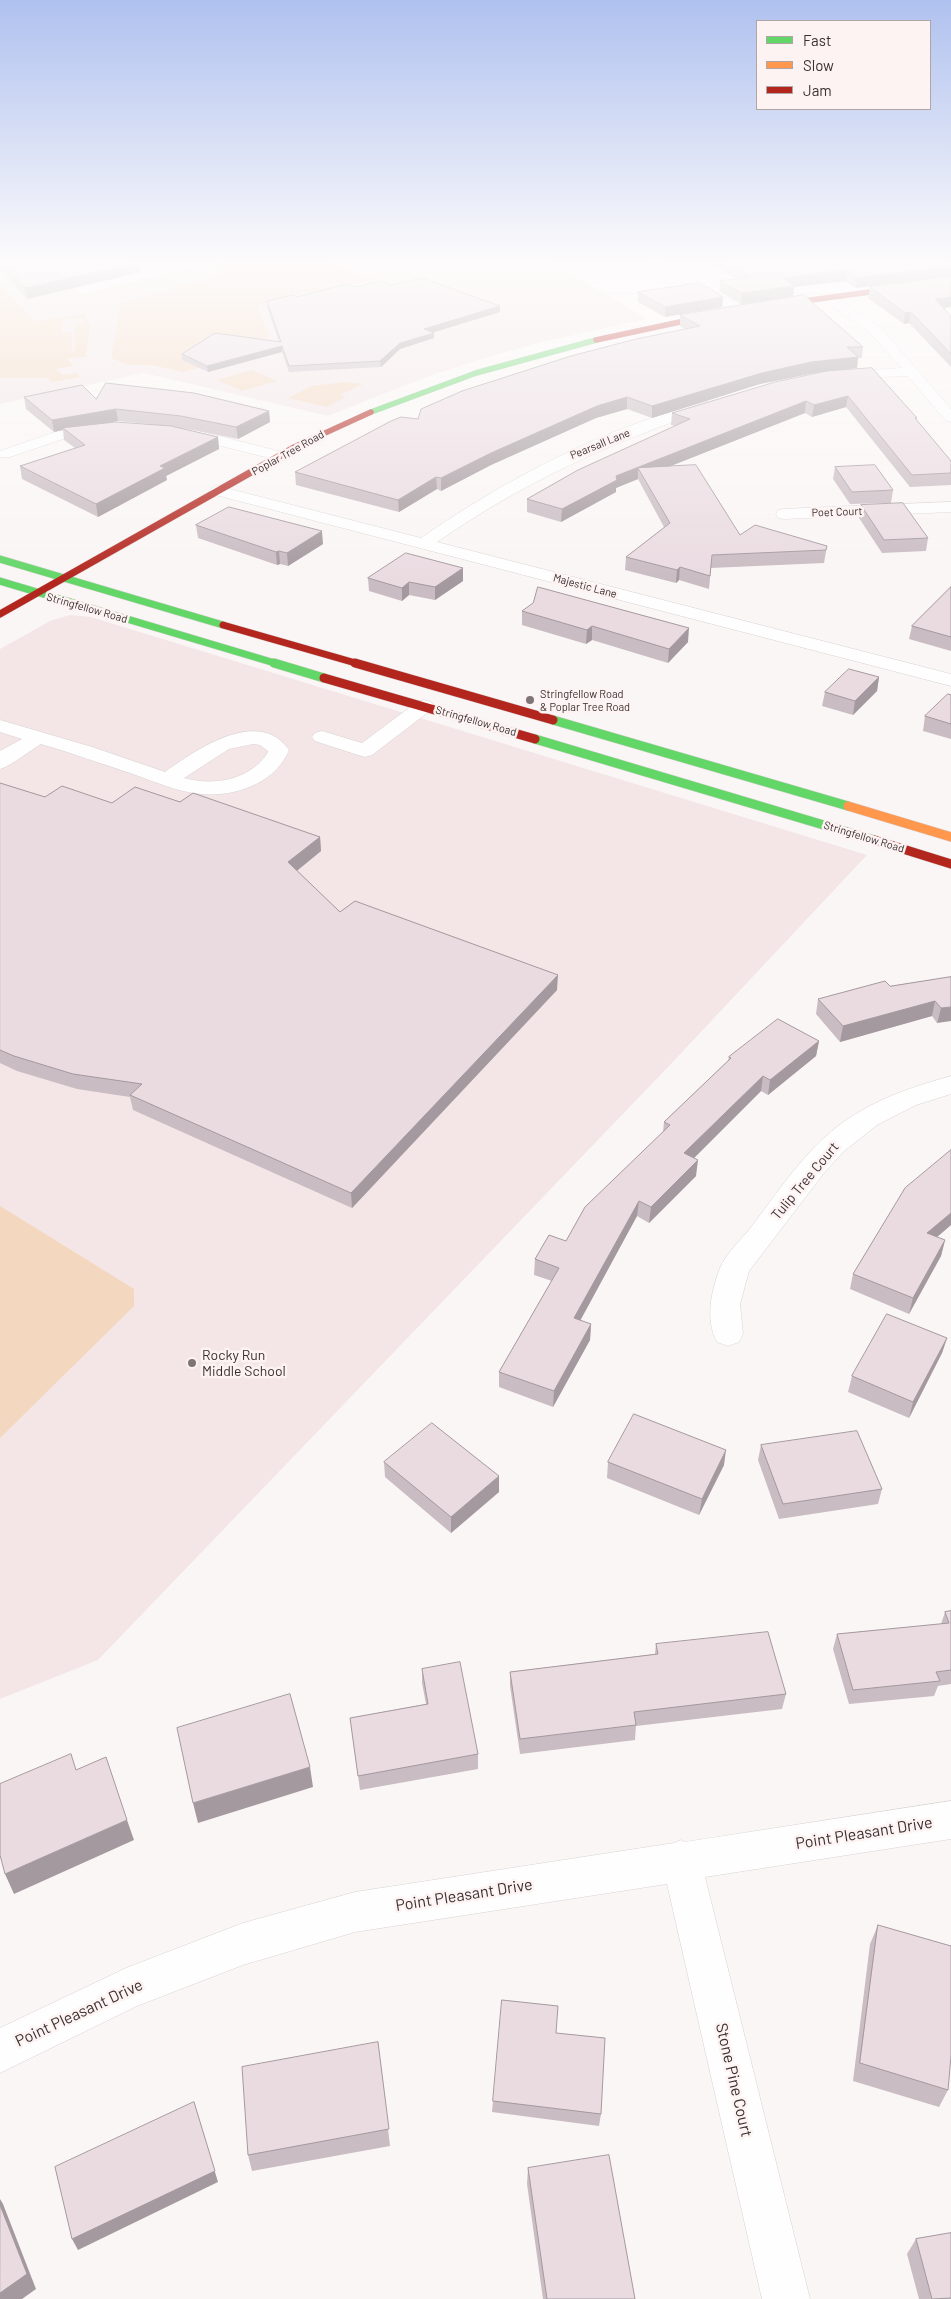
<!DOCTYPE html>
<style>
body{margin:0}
#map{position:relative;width:951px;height:2299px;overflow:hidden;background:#fbf6f6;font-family:Barlow,sans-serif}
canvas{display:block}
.legend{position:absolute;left:756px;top:20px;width:175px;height:90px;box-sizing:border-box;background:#fef3f3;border:1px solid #b0a5a5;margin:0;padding:6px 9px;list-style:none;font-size:15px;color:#3a3030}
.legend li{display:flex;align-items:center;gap:10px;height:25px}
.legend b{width:25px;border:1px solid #b0a5a5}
</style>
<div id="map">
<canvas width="951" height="2299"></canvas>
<ul class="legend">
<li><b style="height:6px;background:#63d668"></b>Fast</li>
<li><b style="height:6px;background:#ff974d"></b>Slow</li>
<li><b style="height:6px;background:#b3261e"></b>Jam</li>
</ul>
</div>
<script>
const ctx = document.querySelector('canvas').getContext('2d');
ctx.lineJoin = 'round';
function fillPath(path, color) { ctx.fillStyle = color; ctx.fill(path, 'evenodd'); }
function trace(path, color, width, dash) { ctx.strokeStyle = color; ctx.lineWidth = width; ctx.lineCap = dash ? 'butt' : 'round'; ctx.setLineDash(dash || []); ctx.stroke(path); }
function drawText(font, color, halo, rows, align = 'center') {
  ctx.font = font + ' Barlow,sans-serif'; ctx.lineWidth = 5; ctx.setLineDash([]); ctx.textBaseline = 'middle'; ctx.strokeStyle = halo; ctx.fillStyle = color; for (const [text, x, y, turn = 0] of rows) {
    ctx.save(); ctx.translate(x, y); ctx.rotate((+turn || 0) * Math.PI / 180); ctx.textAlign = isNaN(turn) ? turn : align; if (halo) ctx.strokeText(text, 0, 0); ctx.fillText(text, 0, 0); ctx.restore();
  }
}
fillPath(new Path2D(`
 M0 260H47L81 294 222 260H549L647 319 542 342 481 359 426 377 328 416 144 373 0 404Z
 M70 615 91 617 867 855 669 1066 98 1660 0 1699V649L50 621Z`), '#f4e6e6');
fillPath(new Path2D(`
 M235 260H327L335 265 376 279 318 294 311 291 257 306 269 336 240 357 183 372 152 365H128L111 358 121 303 211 278 220 274 217 264Z
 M0 284 34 322 83 314 90 326 86 357 67 358 73 366 56 369 62 375 76 373 80 377 53 382 48 378H0ZM83 318V324L75 325V350L72 353V332L61 333 63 319Z
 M252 370 277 381 242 391 217 380Z
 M346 382 363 384 340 395 345 397 327 407 288 398 311 386Z
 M0 1206 134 1289V1306L0 1438Z`), '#f3d7be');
const street = new Path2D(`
 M645 260H660L748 310 746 313H736Z
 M830 294 880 327 951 409V422L946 421 908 376 833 379 831 376 833 373 838 372 902 368 870 333 825 301 824 298 825 295Z
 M706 402 711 403 713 406 711 409C613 441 522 483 437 542L951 674V686L212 494 210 491 212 488 218 486 421 538C506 479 605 427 706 402Z
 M100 423 108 428 105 431 66 438 10 457H0V451L58 431Z
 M183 427 286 453 289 456 286 459 281 461 178 435 175 432 178 429Z
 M951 502V512L784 519 778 518 776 514 778 510 784 509Z
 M424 700 431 702 434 706 431 710 372 755 365 757 358 755 315 741 312 737 315 733 322 731 362 743 417 702Z
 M0 720 92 747 165 772C195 750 259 706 289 750 276 783 235 797 202 794 178 792 155 782 133 774 102 764 72 753 41 744 31 750 9 767 0 769V751L22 739 0 732ZM253 744 260 745 268 751 267 754C248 781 213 786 184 778L229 749Z
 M951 1076V1094L916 1105 877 1125 843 1152 824 1173 749 1271 740 1304 743 1334 739 1342 728 1346 717 1342C705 1320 711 1291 720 1268 726 1253 742 1239 752 1226 783 1185 813 1138 859 1112 887 1095 919 1085 951 1076Z
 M951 1801V1839L705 1877 810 2299H762L667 1884 355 1932 243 1965 137 2006 0 2073V2028L126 1968 243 1923 355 1892 674 1843 681 1840 684 1842Z`);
const fastFar2 = new Path2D(`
 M371 412 476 373 596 340`);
const fastFar1 = new Path2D(`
 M0 559 223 625
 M0 581 278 664`);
const fast = new Path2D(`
 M274 663 324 678
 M553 720 848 806
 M535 739 874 840`);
const slow = new Path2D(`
 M848 806 951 837`);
const jamFar2 = new Path2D(`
 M774 305 951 281
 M596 340 717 314
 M312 439 371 412`);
const jamFar1 = new Path2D(`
 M0 614 292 449 315 438
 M223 625 359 664`);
const jam = new Path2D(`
 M355 663 553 720
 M324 678 535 739
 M874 840 951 864`);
trace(street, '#d9d1d2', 1);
trace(fastFar2, '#d9d1d2', 6);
trace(fastFar1, '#d9d1d2', 8);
trace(fast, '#d9d1d2', 10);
trace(slow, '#d9d1d2', 10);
trace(jamFar2, '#d9d1d2', 6);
trace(jamFar1, '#d9d1d2', 8);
trace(jam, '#d9d1d2', 10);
fillPath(street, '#fefefe');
trace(fastFar2, '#63d668', 5.5);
trace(fastFar1, '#63d668', 7);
trace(fast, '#63d668', 9);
trace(slow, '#ff974d', 9);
trace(jamFar2, '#b3261e', 5.5);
trace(jamFar1, '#b3261e', 7);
trace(jam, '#b3261e', 9);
fillPath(new Path2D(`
 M0 260 140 262 141 272 27 299 0 269Z
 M705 260H951L856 288 845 281 794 287 793 297 741 304 719 291 720 281 736 279Z
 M392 285 500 312 433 332 434 338 400 349 381 367 289 372 282 352 208 372 182 360V354L279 342 267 307V301L356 287Z
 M870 287 944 308 951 316V367L909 323 904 324 868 298Z
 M638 292 723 297 722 307 665 317 638 302Z
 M680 315 863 347 862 358H858L857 368 829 371 917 418 916 420 951 461V485L910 487 846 407 812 417 805 413 670 466 740 535 827 546 824 563 711 568 709 589 679 580 676 583 625 570 626 557 664 527 638 479 616 488V492L561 522 527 512V499L675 426 671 425 672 413 826 372 809 374 760 384 652 418 627 409 596 418 491 465 441 491 437 489 399 512 296 485 295 472 418 419 685 329 680 326Z
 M24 397 96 399 269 411 270 422 238 439 177 427 218 437 219 449 166 476 167 480 98 517 22 479 20 466 75 448 64 440 63 430 54 432 26 409ZM118 421 149 424 106 423Z
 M835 467 893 490 891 503 850 504 833 479Z
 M861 505 928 538 926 551 882 553 859 518Z
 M196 525 323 544 288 566 280 564 277 565 198 538Z
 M368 578 463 581 435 600 409 595 402 601 369 591Z
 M951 587V651L909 639 912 626Z
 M522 611 688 642 668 663 592 640 586 644 522 625Z
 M879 677 877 691 853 715 822 706 825 692Z
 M951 695V739L923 731 925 716Z
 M0 783 45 797 112 803 180 802 320 837 321 851 297 871 340 912 557 990 352 1208 133 1110 130 1097 77 1089 17 1071 0 1063Z
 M951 977 937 1023 932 1016 840 1042 816 1014 818 999 890 986Z
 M819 1041 816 1056 768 1095 761 1091 694 1158 696 1176 649 1223 637 1216 580 1320 591 1324 590 1340 553 1407 499 1387V1372L552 1281 534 1275 535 1259 566 1241 663 1132 664 1122 728 1061 729 1057Z
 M951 1150V1225L937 1237 945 1240 941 1256 909 1314 850 1289 853 1274Z
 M947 1338 942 1353 909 1418 848 1392 852 1376Z
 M761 1445 882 1489 878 1504 779 1519 758 1460Z
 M384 1462 499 1492 451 1533 385 1477Z
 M608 1462 724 1465 699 1515 607 1478Z
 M951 1611V1684L938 1686 934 1696 849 1704 833 1649 837 1634 941 1624 945 1612Z
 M656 1644 786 1694 782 1709 636 1726 635 1740 520 1754 510 1686V1672L655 1654Z
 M422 1669 478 1754V1769L360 1790 350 1718 426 1704 422 1683Z
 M878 1925 948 2090 939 2107 853 2081 870 1944Z
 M556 2033 601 2114 599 2126 492 2112 493 2101Z
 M378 2042 390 2146 252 2171 248 2155Z
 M528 2168 635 2299H543L527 2184Z
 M951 2233V2299H919L907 2254 916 2239Z`), '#c9bcc2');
fillPath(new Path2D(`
 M140 262 141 272 27 299 26 288Z
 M951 266V276L856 288 857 278Z
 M847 270 845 281 794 287 793 297 741 304 742 293 784 278Z
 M723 297 722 307 665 317V307Z
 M951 297V307L933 310 935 299Z
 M500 306V312L425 335 424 329Z
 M911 312 909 323 904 324 905 313Z
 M434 333V338L400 349 381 367 380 361 400 343Z
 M282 346V352L208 372 207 366Z
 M858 357 857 368 809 374 760 384 652 418V406L762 373 811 362Z
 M848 396 846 407 812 417 814 405Z
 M627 397V409L596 418 491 465 441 491V478L491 453 597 406Z
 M806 401 805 413 643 477 638 468V479L616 488V492L561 522 562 509 616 476Z
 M116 409 118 421 65 430 63 428V430L54 432 52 420Z
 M269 411 270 422 238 439 236 427Z
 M218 437 219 449 166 476 167 480 98 517 96 504 160 466Z
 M436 477 437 489 399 512 398 500Z
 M322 531 323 544 288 566 287 553Z
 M279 551 280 564 277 565 276 552Z
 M680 567 679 580 676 583 677 570Z
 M463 568V581L435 600V587Z
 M409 582V595L402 601V588Z
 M592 626V640L586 644 587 630Z
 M689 628 688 642 668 663 669 649Z
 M879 677 877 691 853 715 855 701Z
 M320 837 321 851 289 877 288 862Z
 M558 975 557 990 352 1208 351 1193Z
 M935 1001 932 1016 840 1042 843 1026Z
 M951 1007V1021L937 1023 941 1008Z
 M819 1041 816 1056 768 1095 770 1080Z
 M763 1076 761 1091 683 1169 684 1153Z
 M698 1160 696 1176 649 1223 651 1207Z
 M639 1201 637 1216 573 1334 574 1318Z
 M951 1213V1225L923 1249 927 1233Z
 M945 1240 941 1256 909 1314 913 1298Z
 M591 1324 590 1340 553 1407 554 1391Z
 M947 1338 942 1353 909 1418 913 1402Z
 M726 1450 724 1465 699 1515 702 1499Z
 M499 1476V1492L451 1533V1517Z
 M310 1767 313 1787 198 1823 193 1803Z
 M127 1820 134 1840 14 1894 5 1874Z
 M194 2102 218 2182 78 2250 72 2239Z
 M0 2199 3 2204 36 2289 22 2299H0Z`), '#a4999e');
const building = new Path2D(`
 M0 260H135L140 262 26 288Z
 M722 260H951V266L857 278 847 270 784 278 794 286 742 293 720 281 751 277Z
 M951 277V297L935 299 951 316V354L911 312 905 313 870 287Z
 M422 278 500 306 424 329 434 333 400 343 380 361 289 366 282 346 207 366 182 354 215 333 281 342 267 301 292 295 297 297 347 284 356 287 380 281 392 285Z
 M700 283 723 297 665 307 638 292Z
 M804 295 863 347H847L858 357 811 362 762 373 652 406 627 397 597 406 491 453 441 478 436 477 398 500 295 472 391 421 401 417 418 419 421 409 462 391 571 356 636 339 700 326 680 315Z
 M872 368 917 418H915L951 461V473L912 475 848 396 814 405 806 401 616 476 617 480 562 509 527 499 578 470 690 419 672 413 775 382 827 371Z
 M106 383 194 393 269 411 236 427 181 416 116 409 52 420 24 397 82 385 96 399Z
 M116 422 171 426 218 437 160 466 165 468 96 504 20 466 85 445 63 428Z
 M696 465 740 535 755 525 827 546 826 550 712 555 710 576 680 567 677 570 626 557 670 523 638 468Z
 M875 465 893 490 852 492 835 467Z
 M903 503 928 538 884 540 861 505Z
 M229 507 322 531 287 553 279 551 276 552 196 525Z
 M406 553 463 568 435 587 409 582 402 588 368 578Z
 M538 587 689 628 669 649 592 626 587 630 522 611 533 603Z
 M951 587V637L912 626Z
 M849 669 879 677 855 701 825 692Z
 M948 694 951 695V724L925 716Z
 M0 783 45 797 62 786 112 803 135 787 180 802 193 793 320 837 288 862 340 912 355 901 558 975 351 1193 130 1095 142 1084 73 1074 14 1056 0 1050Z
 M951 977V1007L941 1008 935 1001 843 1026 818 999 885 981 890 986Z
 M778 1019 819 1041 770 1080 763 1076 684 1153 698 1160 651 1207 639 1201 574 1318 591 1324 554 1391 499 1372 559 1268 535 1259 549 1235 566 1241 585 1207 670 1125 664 1122 731 1058 729 1057Z
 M951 1150V1213L927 1233 945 1240 913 1298 853 1274 905 1188Z
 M887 1314 947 1338 913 1402 852 1376Z
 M634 1414 726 1450 702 1499 608 1462Z
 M432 1423 499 1476 451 1517 384 1462Z
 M857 1431 882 1489 783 1504 761 1445Z
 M951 1611V1670L936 1672 940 1681 853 1690 837 1634 949 1623 945 1612Z
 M768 1632 786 1694 634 1712 636 1725 520 1739 510 1672 658 1654 656 1644Z
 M460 1662 478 1754 358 1776 350 1718 428 1704 422 1669Z
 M290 1694 310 1767 193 1803 177 1728Z
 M71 1754 76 1770 106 1757 127 1820 5 1874 0 1855V1784Z
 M878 1925 951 1946V2056L948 2090 860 2063Z
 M502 2000 558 2006 556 2033 605 2038 601 2114 493 2101Z
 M378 2042 389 2129 248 2155 242 2067Z
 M194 2102 215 2171 72 2239 55 2167Z
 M609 2155 635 2299H547L528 2168Z
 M0 2205 27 2274 0 2293Z
 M951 2233V2298L932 2299 916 2239Z`);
fillPath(building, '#eadbe1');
trace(building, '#a4999e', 1);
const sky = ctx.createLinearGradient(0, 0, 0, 582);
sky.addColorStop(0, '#afc1ef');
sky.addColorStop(0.45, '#fdfbfb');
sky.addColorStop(1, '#fdfbfb00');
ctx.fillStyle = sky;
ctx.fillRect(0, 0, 951, 582);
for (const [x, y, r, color] of [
 [530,700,5,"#7e7575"],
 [192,1363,5,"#7e7575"]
]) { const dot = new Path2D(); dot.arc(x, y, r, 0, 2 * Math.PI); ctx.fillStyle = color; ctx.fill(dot); trace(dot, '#fef3f3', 2); }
drawText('11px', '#3a3030', '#fef3f3', [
 ["Pearsall Lane",600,444,-22],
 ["Poplar Tree Road",288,453,-29],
 ["Poet Court",837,512,-2],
 ["Majestic Lane",585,586,15],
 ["Stringfellow Road",87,608,16],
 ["Stringfellow Road",476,721,16],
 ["Stringfellow Road",864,837,17]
]);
drawText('11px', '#3a3030', '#fef3f3', [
 ["Stringfellow Road",540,694],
 ["& Poplar Tree Road",540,707]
], 'left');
drawText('14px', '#3a3030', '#fef3f3', [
 ["Tulip Tree Court",805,1181,-50]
]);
drawText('14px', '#3a3030', '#fef3f3', [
 ["Rocky Run",202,1355],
 ["Middle School",202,1371]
], 'left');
drawText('16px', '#3a3030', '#fef3f3', [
 ["Point Pleasant Drive",864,1833,-9],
 ["Point Pleasant Drive",464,1895,-9],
 ["Point Pleasant Drive",79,2013,-25],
 ["Stone Pine Court",734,2080,77]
]);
</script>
